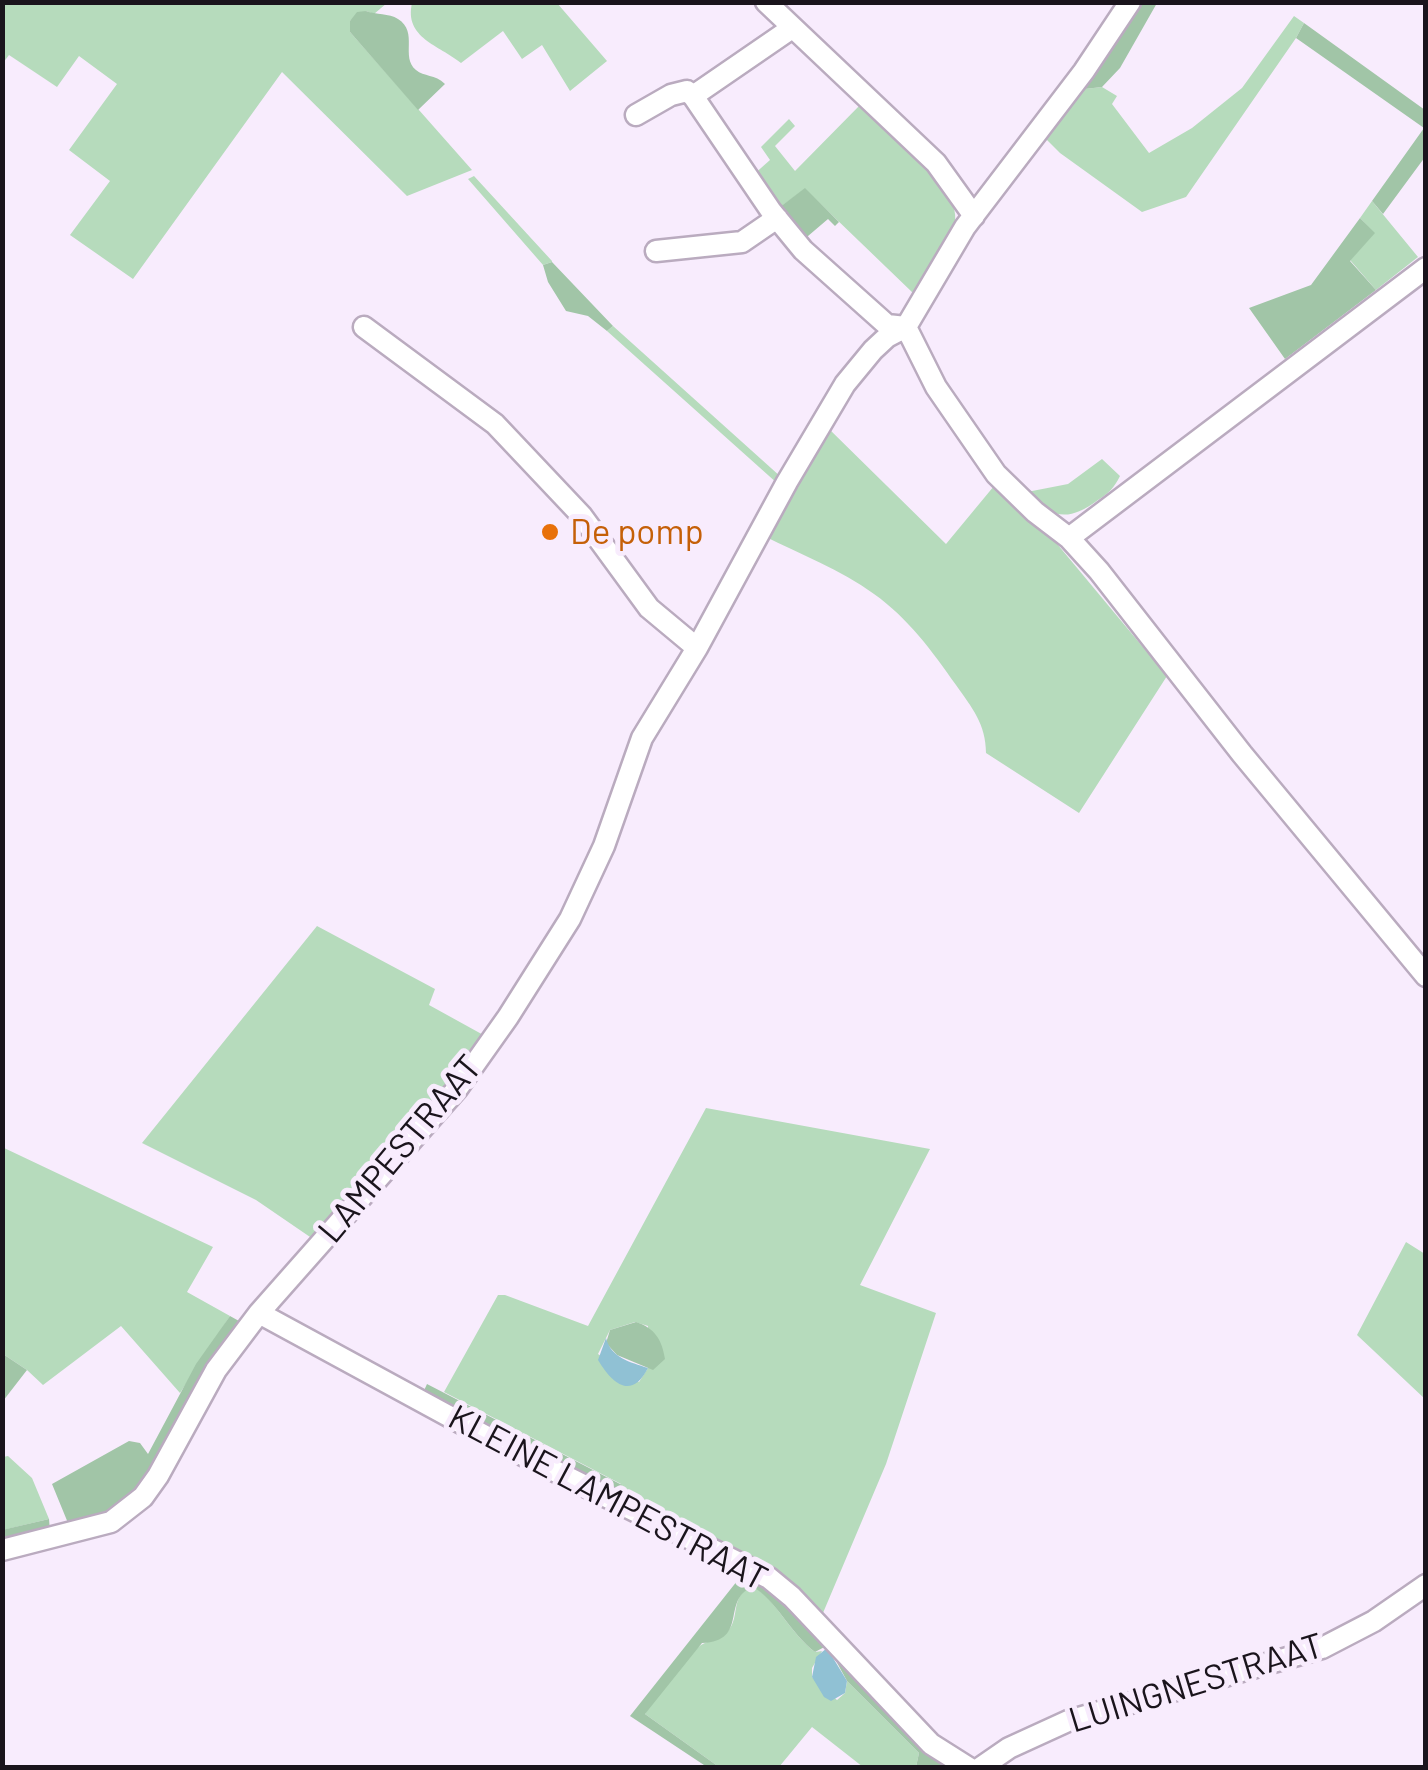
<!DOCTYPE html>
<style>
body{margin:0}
#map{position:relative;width:1428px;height:1770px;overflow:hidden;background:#f8ecfd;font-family:Barlow,sans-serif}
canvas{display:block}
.frame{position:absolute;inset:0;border:5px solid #1a141c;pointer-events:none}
</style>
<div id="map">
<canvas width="1428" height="1770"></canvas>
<div class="frame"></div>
</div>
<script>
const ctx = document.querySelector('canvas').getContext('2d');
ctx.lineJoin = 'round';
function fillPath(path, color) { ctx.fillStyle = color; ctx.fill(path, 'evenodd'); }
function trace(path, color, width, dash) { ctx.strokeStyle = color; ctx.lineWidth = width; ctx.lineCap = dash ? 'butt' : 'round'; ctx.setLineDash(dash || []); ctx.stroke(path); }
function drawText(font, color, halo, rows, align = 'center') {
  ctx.font = font + ' Barlow,sans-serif'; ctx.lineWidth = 10; ctx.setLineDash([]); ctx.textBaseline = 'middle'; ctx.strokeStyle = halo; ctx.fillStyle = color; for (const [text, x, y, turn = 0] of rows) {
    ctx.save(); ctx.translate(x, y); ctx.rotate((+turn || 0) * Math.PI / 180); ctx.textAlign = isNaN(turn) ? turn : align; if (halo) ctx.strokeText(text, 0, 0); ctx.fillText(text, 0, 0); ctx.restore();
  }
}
fillPath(new Path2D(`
 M3 3H387L374 14 366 11 350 21V32L472 170 407 196 282 72 133 279 70 235 110 181 69 150 117 84 79 56 57 87 9 55 3 63Z
 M412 3H557L607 61 570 91 542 45 522 59 503 31 461 63C439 45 404 38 412 3Z
 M1294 16 1304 23 1296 38 1186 197 1142 212 1060 153 1044 137 1076 90 1102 87 1117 96 1112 104 1149 153 1192 128 1242 88Z
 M862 103C885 126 967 191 954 225 946 248 926 272 913 293L805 189 776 210 752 176 770 160 761 147 789 119 795 126 775 146 795 171Z
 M474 176 552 261V262L543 265 468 179Z
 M1372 201 1418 257 1376 290 1350 260 1374 233 1360 218Z
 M613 326 781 477 778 484 607 331Z
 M826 426 946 544 994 486 1053 539 1167 676 1079 813 986 753C986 724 972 708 956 685 932 651 908 618 874 594 841 570 800 554 764 536Z
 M1102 459 1120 476C1114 488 1109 493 1098 500 1068 522 1052 519 1027 492L1068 484Z
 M317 926 435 989 429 1005 487 1037 467 1070 313 1239 256 1200 142 1143Z
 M706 1108 930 1149 860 1285 936 1313 886 1464 820 1620 616 1498 621 1484 444 1392 498 1295H505L588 1326ZM635 1322 648 1326V1368L639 1382 598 1354 610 1330Z
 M2 1147 213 1247 187 1292 230 1316 180 1393 121 1326 43 1385 27 1370 3 1354Z
 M1406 1242 1425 1254V1399L1357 1335Z
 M8 1456 32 1478 49 1519 3 1530V1457Z
 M753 1586C775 1599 791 1634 815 1652L822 1651 812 1668V1677L837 1700 845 1693 847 1681 919 1753 916 1767H863L812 1727 779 1767H719L645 1714C653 1699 687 1655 701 1645 710 1639 719 1642 728 1631 741 1616 729 1595 753 1586Z`), '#b6dbbc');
fillPath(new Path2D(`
 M1134 3H1157L1120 68 1102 87 1076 90Z
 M366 11C376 15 389 13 398 19 419 32 400 57 416 70 424 77 435 74 445 84L418 110 350 32V21L357 12Z
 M1304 23 1425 110V157L1383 214 1372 201 1424 128 1296 38Z
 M805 188 839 222 835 226 828 219 801 242 776 210Z
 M1360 218 1375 233 1350 261 1376 290 1285 359 1249 308 1311 285Z
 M552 262 613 326 607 331 588 316 566 311 548 282 543 265Z
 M230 1316 239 1321 136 1493 115 1512 68 1523 52 1484 129 1441 140 1443 148 1454 196 1364Z
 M636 1322C655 1328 662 1340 665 1359L653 1370 617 1355 606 1343 610 1330Z
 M3 1354 27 1370 3 1401Z
 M427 1384 622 1485 616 1498 422 1395Z
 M49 1519 50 1531 3 1545 2 1530Z
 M745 1571 759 1577 830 1644 815 1652C791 1634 775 1599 753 1587 720 1599 750 1641 702 1643L645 1714 719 1767H707L630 1716Z
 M840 1654 953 1767H916L919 1753 847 1681 835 1659Z`), '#a1c5a7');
fillPath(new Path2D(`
 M606 1338C611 1358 630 1362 648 1368 631 1401 612 1383 598 1360Z
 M827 1648 847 1681 845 1693 831 1701 824 1697 812 1677 816 1657Z`), '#90c1d4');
const minor = new Path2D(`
 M766 2 936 163 974 216
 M1130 2 1084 71 965 227 906 327 936 387 996 474 1035 512 1069 538 1099 571 1242 754 1426 976
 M792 28 693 96 771 211 803 250 887 325 906 327
 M636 115 671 95 687 91 693 96
 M656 251 742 242 777 218
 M364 327 495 424 581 515 649 608 697 648
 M1069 538 1426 268
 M259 1313 489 1438 769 1578 792 1597 931 1744 969 1768
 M2 1550 111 1522 143 1497 158 1476 216 1370 259 1313 457 1089 508 1017 570 919 604 846 642 738 697 648 787 482 845 384 873 350 887 337 906 327
 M980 1768 1009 1748 1068 1721 1322 1648 1374 1621 1426 1585`);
trace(minor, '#baabbf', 25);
trace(minor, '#fff', 20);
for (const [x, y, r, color] of [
 [550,532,10,"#e8710a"]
]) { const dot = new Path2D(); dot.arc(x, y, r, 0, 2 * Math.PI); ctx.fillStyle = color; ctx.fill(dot); trace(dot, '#f8ecfd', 4); }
drawText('35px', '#c56008', '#f8ecfd', [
 ["De pomp",570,532]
], 'left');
drawText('35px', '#1a141c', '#f8ecfd', [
 ["LAMPESTRAAT",400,1149,-50],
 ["KLEINE LAMPESTRAAT",608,1498,28],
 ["LUINGNESTRAAT",1196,1683,-17]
]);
</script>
